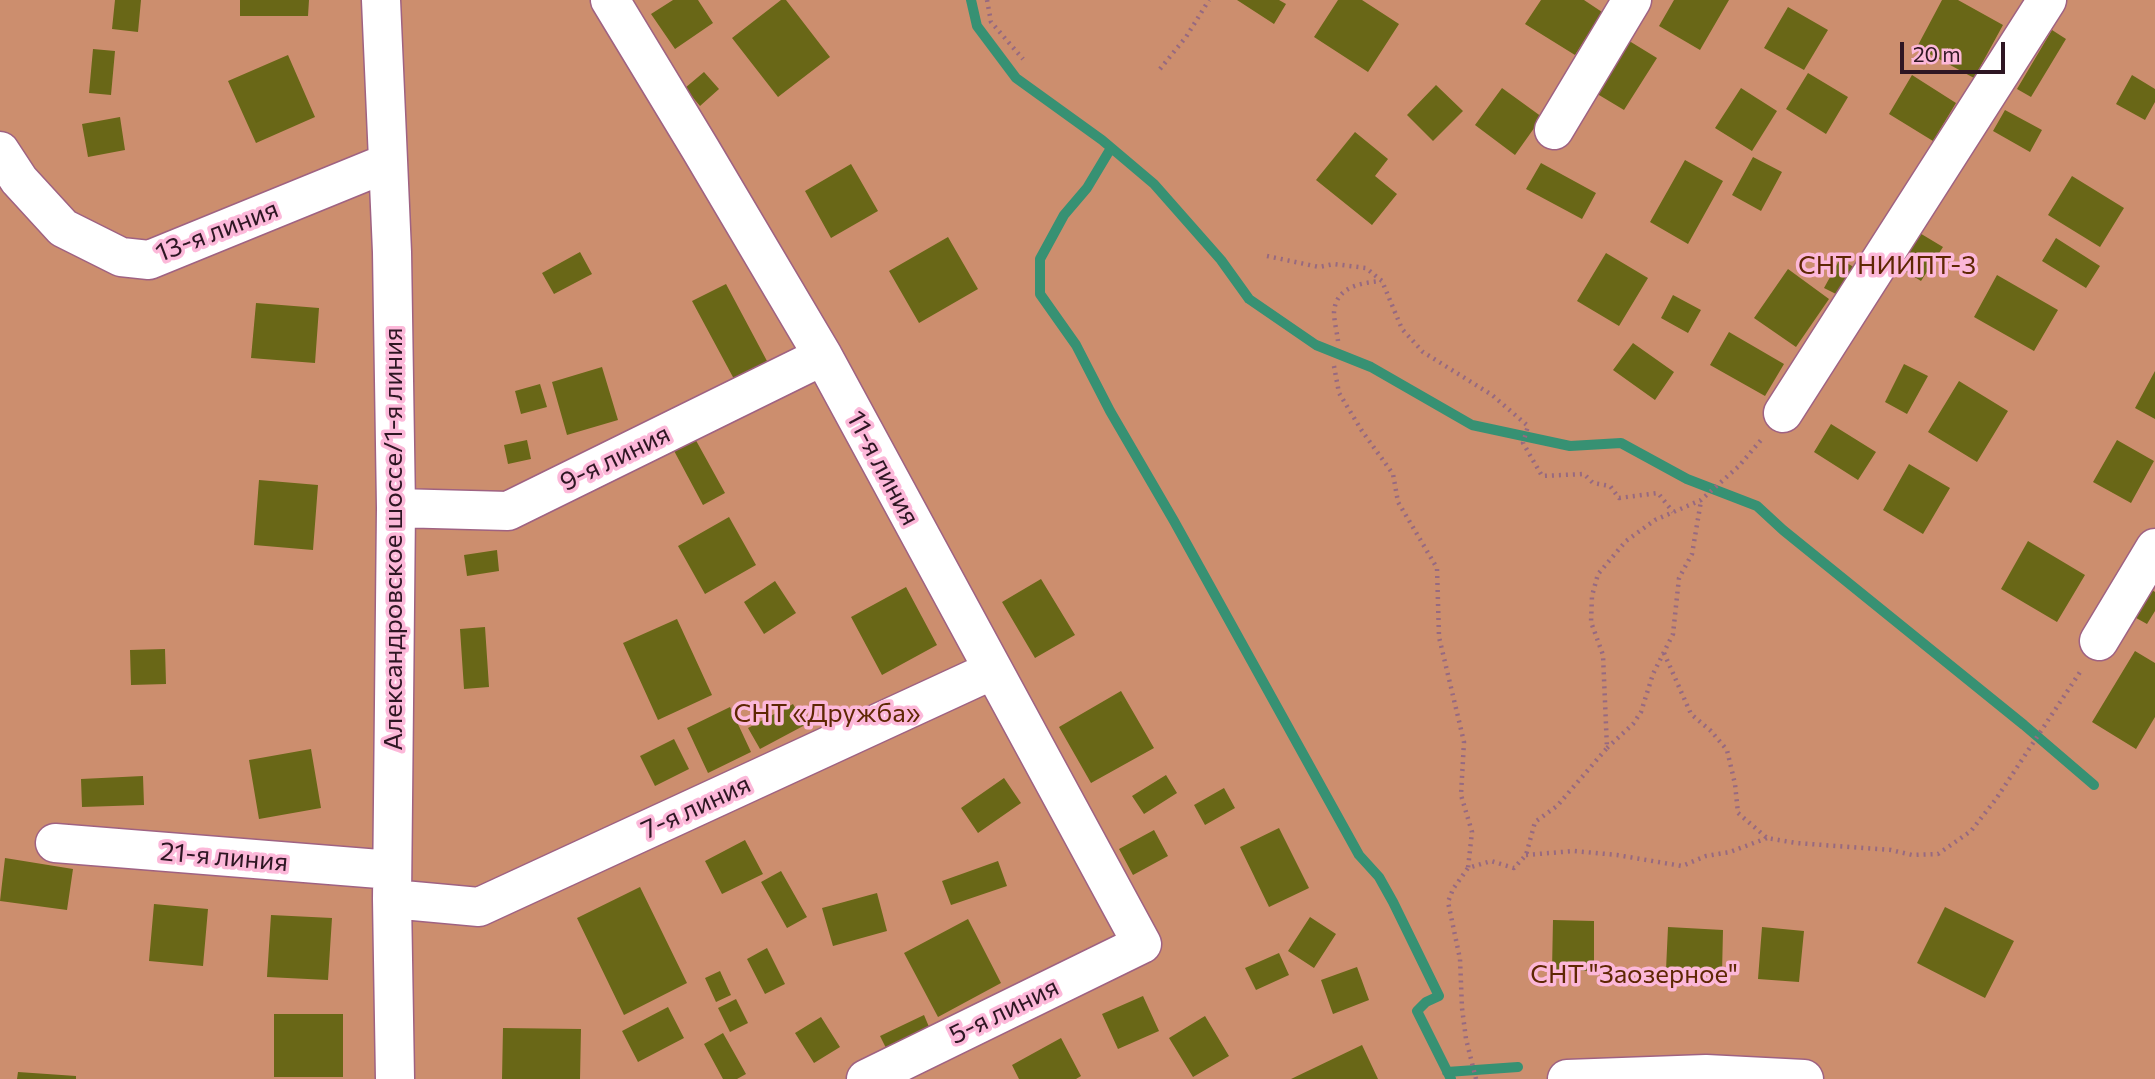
<!DOCTYPE html>
<meta charset="utf-8">
<style>
body{margin:0}
#map{position:relative;width:2155px;height:1079px;overflow:hidden;background:#fcb8d9;font-family:Commissioner,sans-serif}
canvas{display:block}
.scale{position:absolute;left:1900px;top:42px;width:105px;height:32px;box-sizing:border-box;border:4px solid #2e1623;border-top:0;padding-left:9px;font-size:21px;line-height:24px;white-space:nowrap;color:#2e1623;-webkit-text-stroke:5px #fcb8d9;paint-order:stroke}
</style>
<div id="map">
<canvas width="2155" height="1079"></canvas>
<div class="scale">20 m</div>
</div>
<script>
const ctx = document.querySelector('canvas').getContext('2d');
ctx.lineJoin = 'round';
function fillPath(path, color) { ctx.fillStyle = color; ctx.fill(path, 'evenodd'); }
function trace(path, color, width, dash) { ctx.strokeStyle = color; ctx.lineWidth = width; ctx.lineCap = dash ? 'butt' : 'round'; ctx.setLineDash(dash || []); ctx.stroke(path); }
function drawText(font, color, halo, rows, align = 'center') {
  ctx.font = font + ' Commissioner,sans-serif'; ctx.lineWidth = 7; ctx.setLineDash([]); ctx.textBaseline = 'middle'; ctx.strokeStyle = halo; ctx.fillStyle = color; for (const [text, x, y, turn = 0] of rows) {
    ctx.save(); ctx.translate(x, y); ctx.rotate((+turn || 0) * Math.PI / 180); ctx.textAlign = isNaN(turn) ? turn : align; if (halo) ctx.strokeText(text, 0, 0); ctx.fillText(text, 0, 0); ctx.restore();
  }
}
fillPath(new Path2D(`
 M0 0H2155V1079H0Z`), '#cc8e6e');
trace(new Path2D(`
 M971 0 977 26 1016 78 1102 140 1154 184 1221 260 1249 299 1316 345 1371 367 1472 425 1570 446 1621 443 1687 479 1757 506 1783 530 2024 725 2094 785
 M1111 148 1087 188 1064 215 1040 259V294L1076 345 1110 411 1174 521 1359 855 1379 877 1393 902 1439 996 1426 1002 1417 1011 1451 1079
 M1447 1072 1518 1067`), '#379173', 10);
fillPath(new Path2D(`
 M115 0H141L138 32 112 29Z
 M240 0H309L308 16H240Z
 M673 0H698L713 23 675 49 651 14Z
 M781 0H786L830 57 778 97 732 38Z
 M1237 0H1279L1286 4 1274 24Z
 M1338 0H1362L1399 24 1368 72 1314 37Z
 M1541 0H1584L1602 12 1575 55 1525 24Z
 M1674 0H1729L1700 50 1659 26Z
 M1942 0H1958L2003 25 1974 78 1917 47Z
 M1788 7 1828 30 1804 70 1764 48Z
 M2052 30 2066 39 2031 97 2017 89Z
 M1626 39 1657 58 1624 110 1594 92Z
 M93 49 115 51 111 95 89 93Z
 M288 55 315 117 256 143 228 81Z
 M704 72 719 89 700 106 685 88Z
 M1808 73 1848 97 1826 134 1786 109Z
 M1912 75 1956 103 1933 141 1889 114Z
 M2132 75 2155 89V102L2145 120 2116 104Z
 M1436 85 1463 111 1433 141 1407 115Z
 M1502 88 1542 117 1515 155 1475 125Z
 M1741 88 1777 111 1752 151 1715 128Z
 M2005 110 2042 130 2030 152 1993 131Z
 M120 117 125 150 88 157 82 124Z
 M1355 132 1388 159 1375 176 1397 194 1372 225 1316 180Z
 M1753 157 1782 172 1761 211 1732 195Z
 M1685 160 1723 181 1688 244 1650 222Z
 M1541 163 1596 193 1582 219 1526 189Z
 M851 164 878 211 831 238 805 191Z
 M2072 176 2124 208 2100 247 2048 215Z
 M1918 232 1943 247 1921 281 1897 266Z
 M948 237 978 289 919 323 889 271Z
 M2056 238 2100 266 2086 288 2042 261Z
 M580 252 592 274 554 294 542 273Z
 M1606 253 1648 278 1619 326 1577 301Z
 M1840 259 1857 269 1842 297 1824 288Z
 M1788 269 1829 299 1796 347 1754 318Z
 M1997 275 2058 310 2034 351 1974 317Z
 M726 284 767 361 734 379 692 301Z
 M1673 295 1701 310 1688 333 1661 318Z
 M256 303 319 308 315 363 251 358Z
 M1729 332 1784 364 1765 396 1710 365Z
 M1633 343 1674 372 1655 400 1613 370Z
 M1904 364 1928 376 1907 414 1885 402Z
 M602 367 618 420 567 435 552 382Z
 M2155 371V419L2135 408Z
 M1959 381 2008 411 1977 462 1928 432Z
 M540 384 547 407 521 414 515 391Z
 M1831 424 1876 452 1858 480 1814 452Z
 M693 435 725 493 703 505 672 447Z
 M527 440 531 459 508 464 504 445Z
 M2117 440 2154 461 2131 503 2093 482Z
 M1909 464 1950 488 1923 534 1883 510Z
 M259 480 318 485 313 550 254 545Z
 M729 517 756 565 705 594 678 546Z
 M2028 541 2085 575 2057 622 2001 589Z
 M497 550 499 571 467 576 464 555Z
 M1041 579 1075 635 1035 658 1002 602Z
 M775 581 796 613 764 634 744 602Z
 M2146 586 2155 592V611L2147 624 2129 614Z
 M906 587 937 645 882 675 851 617Z
 M677 619 712 695 658 720 623 643Z
 M485 627 489 687 464 689 460 629Z
 M165 649 166 684 131 685 130 650Z
 M2135 651 2155 663V717L2136 749 2092 722Z
 M1121 691 1154 748 1091 783 1059 727Z
 M793 704 805 725 760 749 748 728Z
 M730 707 751 752 708 773 687 728Z
 M674 739 689 769 655 786 640 756Z
 M311 749 321 808 259 819 249 760Z
 M1166 775 1177 793 1144 814 1132 796Z
 M143 776 144 805 82 807 81 779Z
 M1004 778 1021 803 978 833 961 808Z
 M1224 788 1235 808 1205 825 1194 805Z
 M1279 828 1309 888 1269 907 1240 847Z
 M1154 830 1168 856 1133 875 1119 849Z
 M745 840 763 874 722 894 705 861Z
 M5 858 73 869 67 910 0 901Z
 M998 861 1007 886 951 905 942 881Z
 M781 871 807 917 787 928 761 882Z
 M640 887 687 983 624 1015 577 918Z
 M877 893 887 931 833 946 822 908Z
 M154 904 208 909 203 966 149 961Z
 M1945 907 2014 941 1985 998 1917 963Z
 M271 915 332 918 328 980 267 977Z
 M1310 917 1336 934 1314 968 1288 951Z
 M968 919 1001 983 938 1017 904 953Z
 M1553 920 1594 921V971L1552 970Z
 M1668 927 1723 930 1722 973 1666 970Z
 M1762 927 1804 931 1799 982 1758 979Z
 M767 948 785 984 765 994 747 959Z
 M1279 953 1289 975 1256 990 1245 968Z
 M1357 967 1369 1000 1333 1014 1321 980Z
 M720 971 731 995 716 1002 705 978Z
 M1143 996 1159 1031 1118 1049 1102 1014Z
 M736 999 748 1023 730 1032 718 1008Z
 M668 1007 684 1038 638 1062 622 1031Z
 M274 1014H343V1077H274Z
 M924 1015 932 1034 889 1054 880 1036Z
 M1205 1016 1229 1056 1193 1077 1169 1038Z
 M821 1017 840 1047 814 1063 795 1033Z
 M503 1028 581 1029 580 1079H502Z
 M723 1033 746 1074 737 1079H723L704 1044Z
 M1061 1038 1081 1076 1076 1079H1019L1012 1065Z
 M1362 1045 1378 1079H1291Z
 M18 1072 76 1076V1079H17Z`), '#696717');
const minor = new Path2D(`
 M381 0 392 252 396 508 392 899 395 1079
 M610 0 701 150 823 356 1142 944 866 1079
 M1554 130 1632 0
 M0 151 19 180 63 228 121 257 149 260 387 163
 M1783 413 2047 0
 M396 508 508 511 823 356
 M2099 641 2155 548
 M55 843 392 870
 M392 899 479 907 993 670
 M1567 1079 1706 1074 1804 1079`);
trace(minor, '#9f6282', 41);
trace(new Path2D(`
 M987 0 991 22 1023 59
 M1160 69 1186 37 1209 0
 M1267 256 1319 267 1334 264 1366 268 1382 281 1402 329 1423 352 1492 395 1528 426 1523 443 1542 476 1584 474 1593 483 1610 486 1619 498 1658 493 1673 512
 M1338 341C1337 332 1334 321 1334 312 1336 286 1362 283 1381 281
 M1334 366 1339 393 1362 431 1393 474 1398 502 1437 568 1439 637 1464 742 1461 795 1472 832 1468 868
 M1664 653 1691 714 1711 731 1727 750 1735 784 1738 813 1767 838 1796 843 1891 850 1912 855 1938 854 1971 831 1996 799 2080 672
 M1607 748 1633 724 1641 712 1653 674 1673 634 1679 578 1692 554 1701 501
 M1526 855 1574 851 1617 855 1682 866 1706 856 1730 852 1767 838
 M1476 1079 1466 1039 1462 1008 1460 959 1448 902 1453 889 1468 868 1491 861 1514 868 1526 855 1535 822 1557 806 1607 748 1603 655 1591 622 1592 596 1598 574 1626 541 1655 520 1701 500 1739 466 1761 440`), '#976980', 4.5, [2, 5]);
trace(minor, '#fff', 38);
drawText('26px', '#2e1623', '#fcb8d9', [
 ["13-я линия",217,231,-21],
 ["9-я линия",615,458,-26],
 ["11-я линия",883,468,62],
 ["Александровское шоссе/1-я линия",393,539,-90],
 ["7-я линия",696,807,-25],
 ["21-я линия",224,857,5],
 ["5-я линия",1004,1011,-26]
]);
drawText('26px', '#5e2703', '#fcb8d9', [
 ["СНТ НИИПТ-3",1887,265],
 ["СНТ «Дружба»",827,713],
 ["СНТ \"Заозерное\"",1634,974]
]);
</script>
